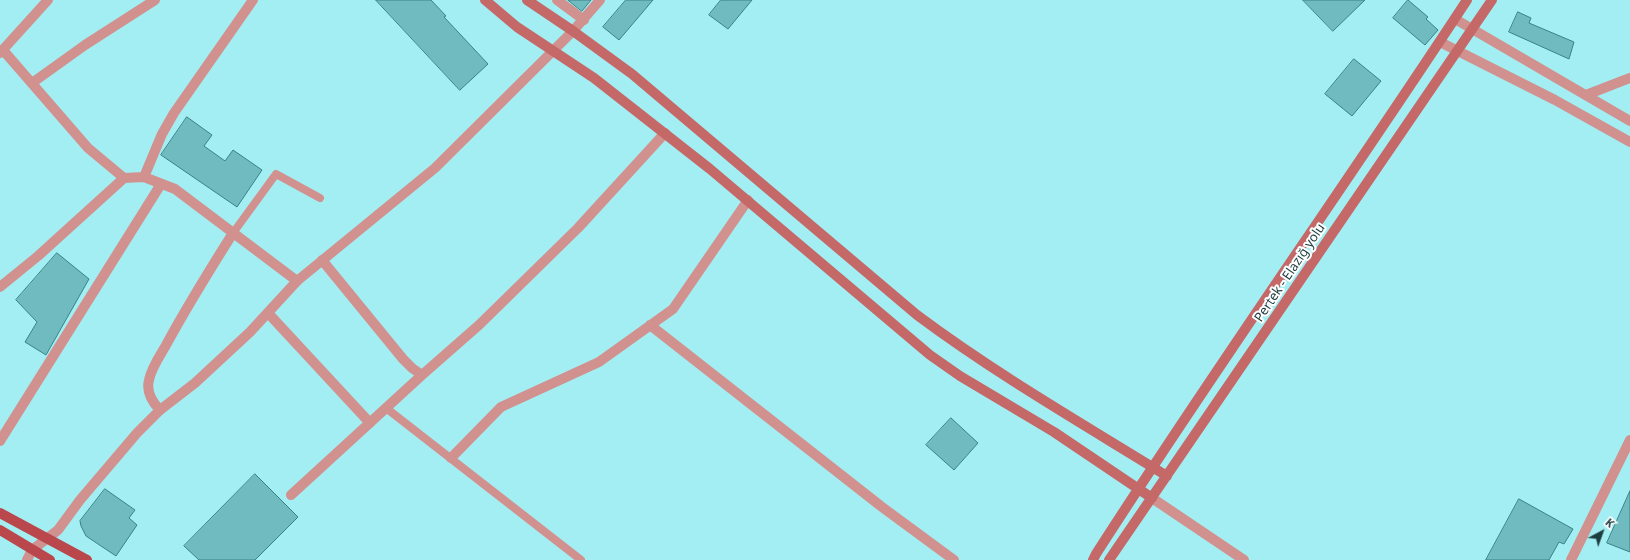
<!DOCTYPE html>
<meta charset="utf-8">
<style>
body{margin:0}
#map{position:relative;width:1630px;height:560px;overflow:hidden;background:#a3eef3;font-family:"Noto Sans",sans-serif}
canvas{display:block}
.north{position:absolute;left:1582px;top:512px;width:40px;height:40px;-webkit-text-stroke:3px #fff;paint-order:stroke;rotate:41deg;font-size:11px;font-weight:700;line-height:16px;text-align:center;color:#1e3d3f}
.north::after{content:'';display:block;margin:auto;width:14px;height:18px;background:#1e3d3f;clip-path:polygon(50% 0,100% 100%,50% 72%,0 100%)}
</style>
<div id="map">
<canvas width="1630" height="560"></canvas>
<div class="north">K</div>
</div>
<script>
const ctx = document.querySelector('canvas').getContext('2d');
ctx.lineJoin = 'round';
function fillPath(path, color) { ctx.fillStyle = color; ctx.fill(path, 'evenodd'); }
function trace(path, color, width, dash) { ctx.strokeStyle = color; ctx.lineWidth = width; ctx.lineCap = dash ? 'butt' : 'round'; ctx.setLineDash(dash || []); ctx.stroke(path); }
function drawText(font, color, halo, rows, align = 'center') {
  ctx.font = font + ' "Noto Sans",sans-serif'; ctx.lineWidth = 4; ctx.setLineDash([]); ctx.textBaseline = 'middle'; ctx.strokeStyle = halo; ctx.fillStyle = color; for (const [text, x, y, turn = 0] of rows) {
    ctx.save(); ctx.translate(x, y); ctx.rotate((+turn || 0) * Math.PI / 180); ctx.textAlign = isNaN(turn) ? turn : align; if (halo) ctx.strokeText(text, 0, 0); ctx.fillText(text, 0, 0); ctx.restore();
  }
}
const building = new Path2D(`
 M376 0H431L446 16 444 17 488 64 460 90Z
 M568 0H591L582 11Z
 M626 0H653L619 40 603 27Z
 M721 0H752L728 29 709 15Z
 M1303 0H1365L1333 31Z
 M1408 0 1428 17 1426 19 1438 30 1425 45 1393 18Z
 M1518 12 1531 18 1529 23 1574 42 1569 59 1509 32Z
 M1354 59 1381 81 1352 116 1325 94Z
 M187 117 212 135 204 146 225 161 233 150 262 170 237 207 161 155Z
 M57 253 89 279 46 355 25 342 37 322 16 300Z
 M951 418 978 443 954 470 926 445Z
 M255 474 298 517 255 560H199L184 546Z
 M105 489 135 510 129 518 137 525 116 556 86 536 81 526 80 521Z
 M1630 491V552L1607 543Z
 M1519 499 1573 529 1564 544 1559 542 1549 560H1486Z`);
fillPath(building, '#70bbc0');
trace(building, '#368387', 1);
trace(new Path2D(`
 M233 233 276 174 320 198
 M386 408 581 560`), '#d1918f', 8);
trace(new Path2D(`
 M557 0 584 20
 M3 50 88 148 124 178 144 177 175 189 297 281
 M0 53 48 0
 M32 83 85 45 155 0
 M1586 95 1630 78
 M144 177 162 134 174 113 253 0
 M322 260 403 359 412 368 422 375 479 325 578 228 665 133
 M0 287 38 256 124 178
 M268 313 370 423
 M650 325 882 507 954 560
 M160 410C152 402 146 392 149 380 151 369 159 357 165 347 186 308 209 271 233 233
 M0 441 161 184
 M451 458 501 407 599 362 673 309 748 200
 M291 495 422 375
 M1152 498 1244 560
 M1571 560 1630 440`), '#d1918f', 10);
trace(new Path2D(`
 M1455 19 1630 121
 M1440 42 1555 100 1630 142
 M27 560 32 550 58 530 80 500 137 433 160 410 195 383 250 332 297 281 435 168 573 31 600 0`), '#d1918f', 10);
trace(new Path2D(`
 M485 0 517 27 594 78 710 169 930 355 960 376 1054 432 1152 498
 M527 0 573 31 632 74 917 315C996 374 1083 424 1167 476
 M1093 560 1096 554C1216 367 1345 186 1467 0
 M1109 560 1492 0`), '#c46868', 10);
trace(new Path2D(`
 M0 513 87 560
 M0 530 50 560`), '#b9474c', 10);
drawText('13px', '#1e3d3f', '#fff', [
 ["Pertek - Elazığ yolu",1290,273,-56]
]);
</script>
